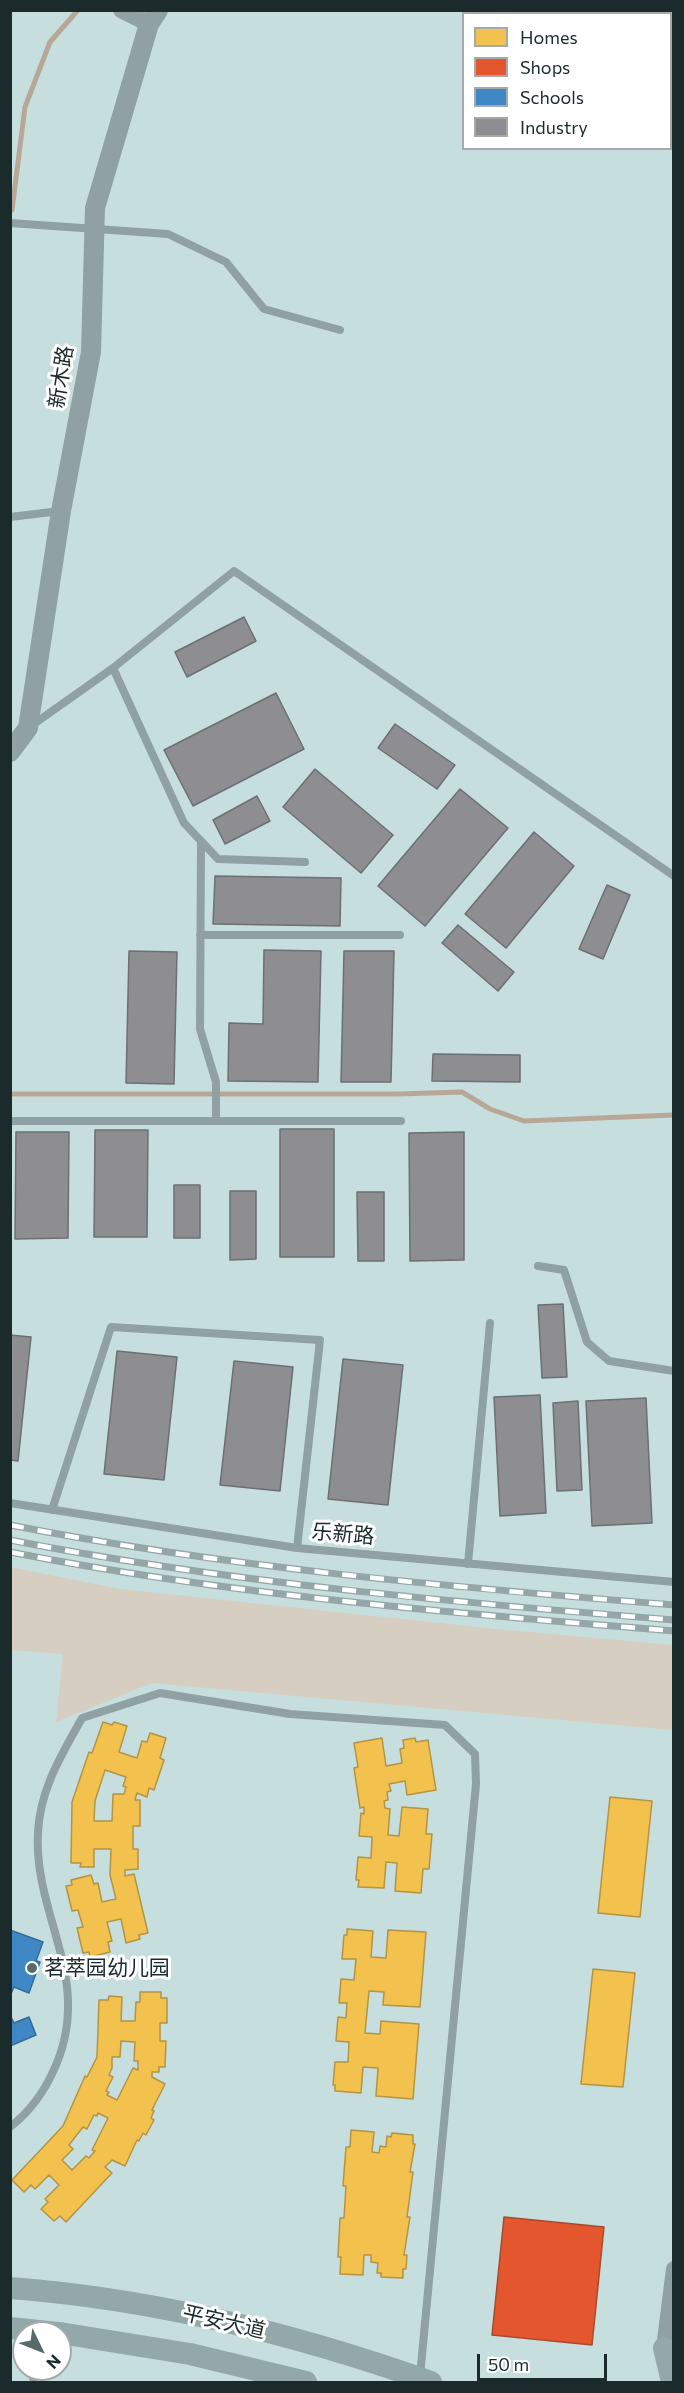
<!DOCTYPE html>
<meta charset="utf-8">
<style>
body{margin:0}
#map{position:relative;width:684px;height:2393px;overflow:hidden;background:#c7dedf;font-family:Commissioner,sans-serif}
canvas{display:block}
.frame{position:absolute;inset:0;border:12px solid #1b2b2c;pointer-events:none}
.legend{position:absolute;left:462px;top:12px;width:210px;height:138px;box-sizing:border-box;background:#fff;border:2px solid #a4aaab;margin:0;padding:8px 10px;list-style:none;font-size:18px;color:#1b2b2c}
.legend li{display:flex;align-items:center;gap:12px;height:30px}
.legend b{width:30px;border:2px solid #a4aaab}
.north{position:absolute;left:12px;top:2321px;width:60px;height:60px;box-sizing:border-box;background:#fff;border:2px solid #a4aaab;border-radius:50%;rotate:133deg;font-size:16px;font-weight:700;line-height:24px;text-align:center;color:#1b2b2c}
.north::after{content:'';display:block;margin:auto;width:21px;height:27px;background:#576a6b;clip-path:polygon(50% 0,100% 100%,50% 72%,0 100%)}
.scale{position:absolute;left:477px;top:2354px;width:130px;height:27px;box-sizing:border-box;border:3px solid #1b2b2c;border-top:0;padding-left:8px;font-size:18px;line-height:21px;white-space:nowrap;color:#1b2b2c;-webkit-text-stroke:4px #fff;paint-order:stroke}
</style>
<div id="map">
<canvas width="684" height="2393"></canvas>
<div class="frame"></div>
<ul class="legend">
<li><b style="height:16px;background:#f2c14e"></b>Homes</li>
<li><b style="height:16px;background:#e4572e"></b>Shops</li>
<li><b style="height:16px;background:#3f88c5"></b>Schools</li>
<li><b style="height:16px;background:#8d8d92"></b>Industry</li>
</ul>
<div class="north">N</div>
<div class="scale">50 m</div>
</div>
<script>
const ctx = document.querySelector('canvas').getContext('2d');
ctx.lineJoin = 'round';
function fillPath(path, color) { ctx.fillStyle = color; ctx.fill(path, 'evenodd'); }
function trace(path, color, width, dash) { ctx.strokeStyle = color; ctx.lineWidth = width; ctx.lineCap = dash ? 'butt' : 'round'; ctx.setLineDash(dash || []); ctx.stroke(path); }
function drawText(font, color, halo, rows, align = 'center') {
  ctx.font = font + ' Commissioner,"Noto Sans SC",sans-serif'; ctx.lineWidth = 6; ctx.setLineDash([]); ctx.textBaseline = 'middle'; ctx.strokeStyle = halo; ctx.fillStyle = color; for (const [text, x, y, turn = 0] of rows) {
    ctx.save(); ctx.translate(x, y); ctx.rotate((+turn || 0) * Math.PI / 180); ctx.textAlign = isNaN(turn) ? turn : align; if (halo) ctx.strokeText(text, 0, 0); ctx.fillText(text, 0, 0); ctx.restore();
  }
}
fillPath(new Path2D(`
 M10 1567 120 1589 496 1629 673 1645V1730L152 1683 56 1722 63 1654 11 1650Z`), '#d6cec0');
const homes = new Path2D(`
 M103 1722 112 1725 114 1722 127 1726 119 1752 137 1758 142 1741 147 1742 150 1733 166 1738 160 1758 164 1760 154 1790 149 1788 147 1797 137 1793 135 1800H140V1826H133V1849H138V1869L125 1870V1876L134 1874 148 1933 139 1935 140 1939 126 1943 121 1919 107 1922 112 1941 108 1942 110 1952 90 1957 89 1952 83 1953 77 1928 83 1927 78 1910 72 1911 66 1886 72 1885 71 1880 91 1875 94 1884 98 1883 102 1902 116 1899 110 1875 111 1849H94V1867H80L81 1863H71L72 1802 89 1752 92 1753ZM105 1770 126 1777 123 1786 126 1787 124 1794H113L112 1821H94L95 1801Z
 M382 1738 386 1766 402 1763 400 1749 404 1748 403 1740 415 1738 416 1742 428 1740 436 1790 407 1795 405 1781 389 1784 391 1791 387 1792 388 1800 384 1801 385 1808 390 1809 388 1835 399 1836 402 1807 428 1809 426 1834H432L429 1869H423L421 1893 395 1891 397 1863 386 1862 384 1888 358 1887 359 1880H356L358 1857 371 1858 372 1837 359 1836 361 1813 364 1814V1807L360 1808 354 1768 358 1767 354 1743Z
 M610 1797 652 1801 640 1917 598 1913Z
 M347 1929 373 1931 371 1957 386 1958 388 1930 426 1932 420 2007 383 2005 384 1992 369 1991 365 2033 380 2034 381 2021 419 2024 413 2099 376 2096 378 2068 363 2067 361 2093 335 2091V2085H333L335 2062H348L349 2042 336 2041 338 2017 346 2018 347 2003H339L341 1979 354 1980 356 1959H342L344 1935H347Z
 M593 1969 635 1973 623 2087 581 2084Z
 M140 1992H161V1998H167V2023H160V2041H166L165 2067H159V2072H152V2077L165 2084 152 2110 154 2111 151 2118 154 2120 146 2135 143 2133 139 2141 137 2140 125 2166 112 2160 105 2167 112 2173 66 2222 60 2216 54 2221 41 2209 48 2202 45 2199 59 2185 49 2175 35 2189 31 2185 24 2192 12 2180 63 2126 85 2076 87 2077 97 2057 99 2000H108L109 1996 122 1997 121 2021H135L136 2002H140ZM121 2041 135 2042 134 2061H138V2070L133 2068 117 2100 107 2095 109 2092 106 2091 113 2077 109 2075 112 2068V2057H120ZM98 2113 108 2118 92 2150 95 2151 89 2158 86 2156 72 2170 62 2160 73 2149 69 2145 83 2127 87 2129 94 2115 97 2116Z
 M351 2130 374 2132 372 2152 379 2153 380 2146 386 2147 387 2136 391 2137 392 2133 413 2135V2144H415L410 2172H413L407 2217H410L404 2255H407L406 2269H403V2278L381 2277V2273H377L378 2263 371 2262V2255H364L363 2275 340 2274 341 2257H338L340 2218H344L346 2186H343L346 2147H350Z`);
fillPath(homes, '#f2c14e');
trace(homes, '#b29444', 1.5);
const shops = new Path2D(`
 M504 2217 604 2227 592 2345 492 2335Z`);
fillPath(shops, '#e4572e');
trace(shops, '#a84a2d', 1.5);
const schools = new Path2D(`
 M10 1930 43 1942 36 1961 40 1962 29 1993 14 1987 10 1996Z
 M10 2015 14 2023 29 2017 36 2035 10 2046Z`);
fillPath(schools, '#3f88c5');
trace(schools, '#346c97', 1.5);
const industry = new Path2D(`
 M244 617 256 641 187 677 175 652Z
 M276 693 304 749 193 806 164 750Z
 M395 724 455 765 437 789 378 748Z
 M315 769 393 835 361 873 283 807Z
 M460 789 508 828 425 926 378 886Z
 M257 796 270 821 225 844 213 820Z
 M534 832 574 866 506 948 465 914Z
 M215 876 341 878 340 926 213 924Z
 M607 885 630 895 603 959 579 949Z
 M458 925 514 972 498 991 442 943Z
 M264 950 321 951 318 1082 228 1081 229 1023 263 1024Z
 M129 951 177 952 174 1084 126 1083Z
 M344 951H394L391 1082H341Z
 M433 1054 520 1055V1082L432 1081Z
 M280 1129H334V1257H280Z
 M95 1130H148L147 1237H94Z
 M16 1132H69L68 1238 15 1239Z
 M464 1132V1260L410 1261 409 1133Z
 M174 1185H200V1238H174Z
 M230 1191H256V1259L230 1260Z
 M357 1192H384V1261H358Z
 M563 1304 567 1377 542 1378 538 1305Z
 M10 1335 31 1337 18 1461 10 1460Z
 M117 1351 177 1357 164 1480 104 1474Z
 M343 1359 403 1365 388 1505 328 1499Z
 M234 1361 293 1367 280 1491 220 1485Z
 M540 1395 546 1513 500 1516 494 1397Z
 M646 1398 652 1523 592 1526 586 1401Z
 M578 1401 582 1490 557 1491 553 1403Z`);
fillPath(industry, '#8d8d92');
trace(industry, '#6b7073', 1.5);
trace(new Path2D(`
 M12 210 25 107 50 42 78 10
 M10 1094H398L462 1092 490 1109 524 1121 674 1115`), '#b8a796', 5);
trace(new Path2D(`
 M10 223 168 234 226 262 264 309 340 330
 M10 517 60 511
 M113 668 184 823 218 859 305 862
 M31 726 113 668 234 571 674 876
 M201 841 200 1029 216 1082V1121
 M200 935H400
 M10 1121H401
 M538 1266 564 1270 587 1342 609 1361 674 1371
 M10 1503 297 1548 674 1582
 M52 1510 111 1327 320 1340 297 1548
 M468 1564 490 1323
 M10 2127C31 2111 46 2089 56 2065 93 1978 33 1915 38 1832 40 1789 62 1754 82 1718L160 1693 290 1714 445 1725 475 1754 476 1784 420 2376
 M31 2369 34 2382`), '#8fa1a2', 8);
trace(new Path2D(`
 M121 10 149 24
 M664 2348 674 2269`), '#8fa1a2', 16);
trace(new Path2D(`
 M10 752 28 728 61 511 91 352 95 208 149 24 158 10`), '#8fa1a2', 20);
trace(new Path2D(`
 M10 2288C154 2299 296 2334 431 2382
 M10 2328 58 2333
 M60 2333 190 2354 306 2382
 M664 2348 672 2382`), '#92a8a9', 22);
const rail = new Path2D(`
 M630 10 635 14
 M661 10 665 14
 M670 37 674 39
 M10 1525C230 1568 451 1587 674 1605
 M10 1540C229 1583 452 1602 674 1620
 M10 1552C229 1595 452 1613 674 1631`);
trace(rail, '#94a6a7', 7);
trace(rail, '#fff', 4.5, [14]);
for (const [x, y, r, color] of [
 [32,1968,6,"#576a6b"]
]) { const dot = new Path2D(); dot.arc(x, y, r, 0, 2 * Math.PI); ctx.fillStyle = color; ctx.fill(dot); trace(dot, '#fff', 2); }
drawText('21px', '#1b2b2c', '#fff', [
 ["新木路",61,377,-81],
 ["乐新路",343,1534,5],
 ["平安大道",224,2322,13]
]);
drawText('21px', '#1b2b2c', '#fff', [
 ["茗萃园幼儿园",44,1968]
], 'left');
</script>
